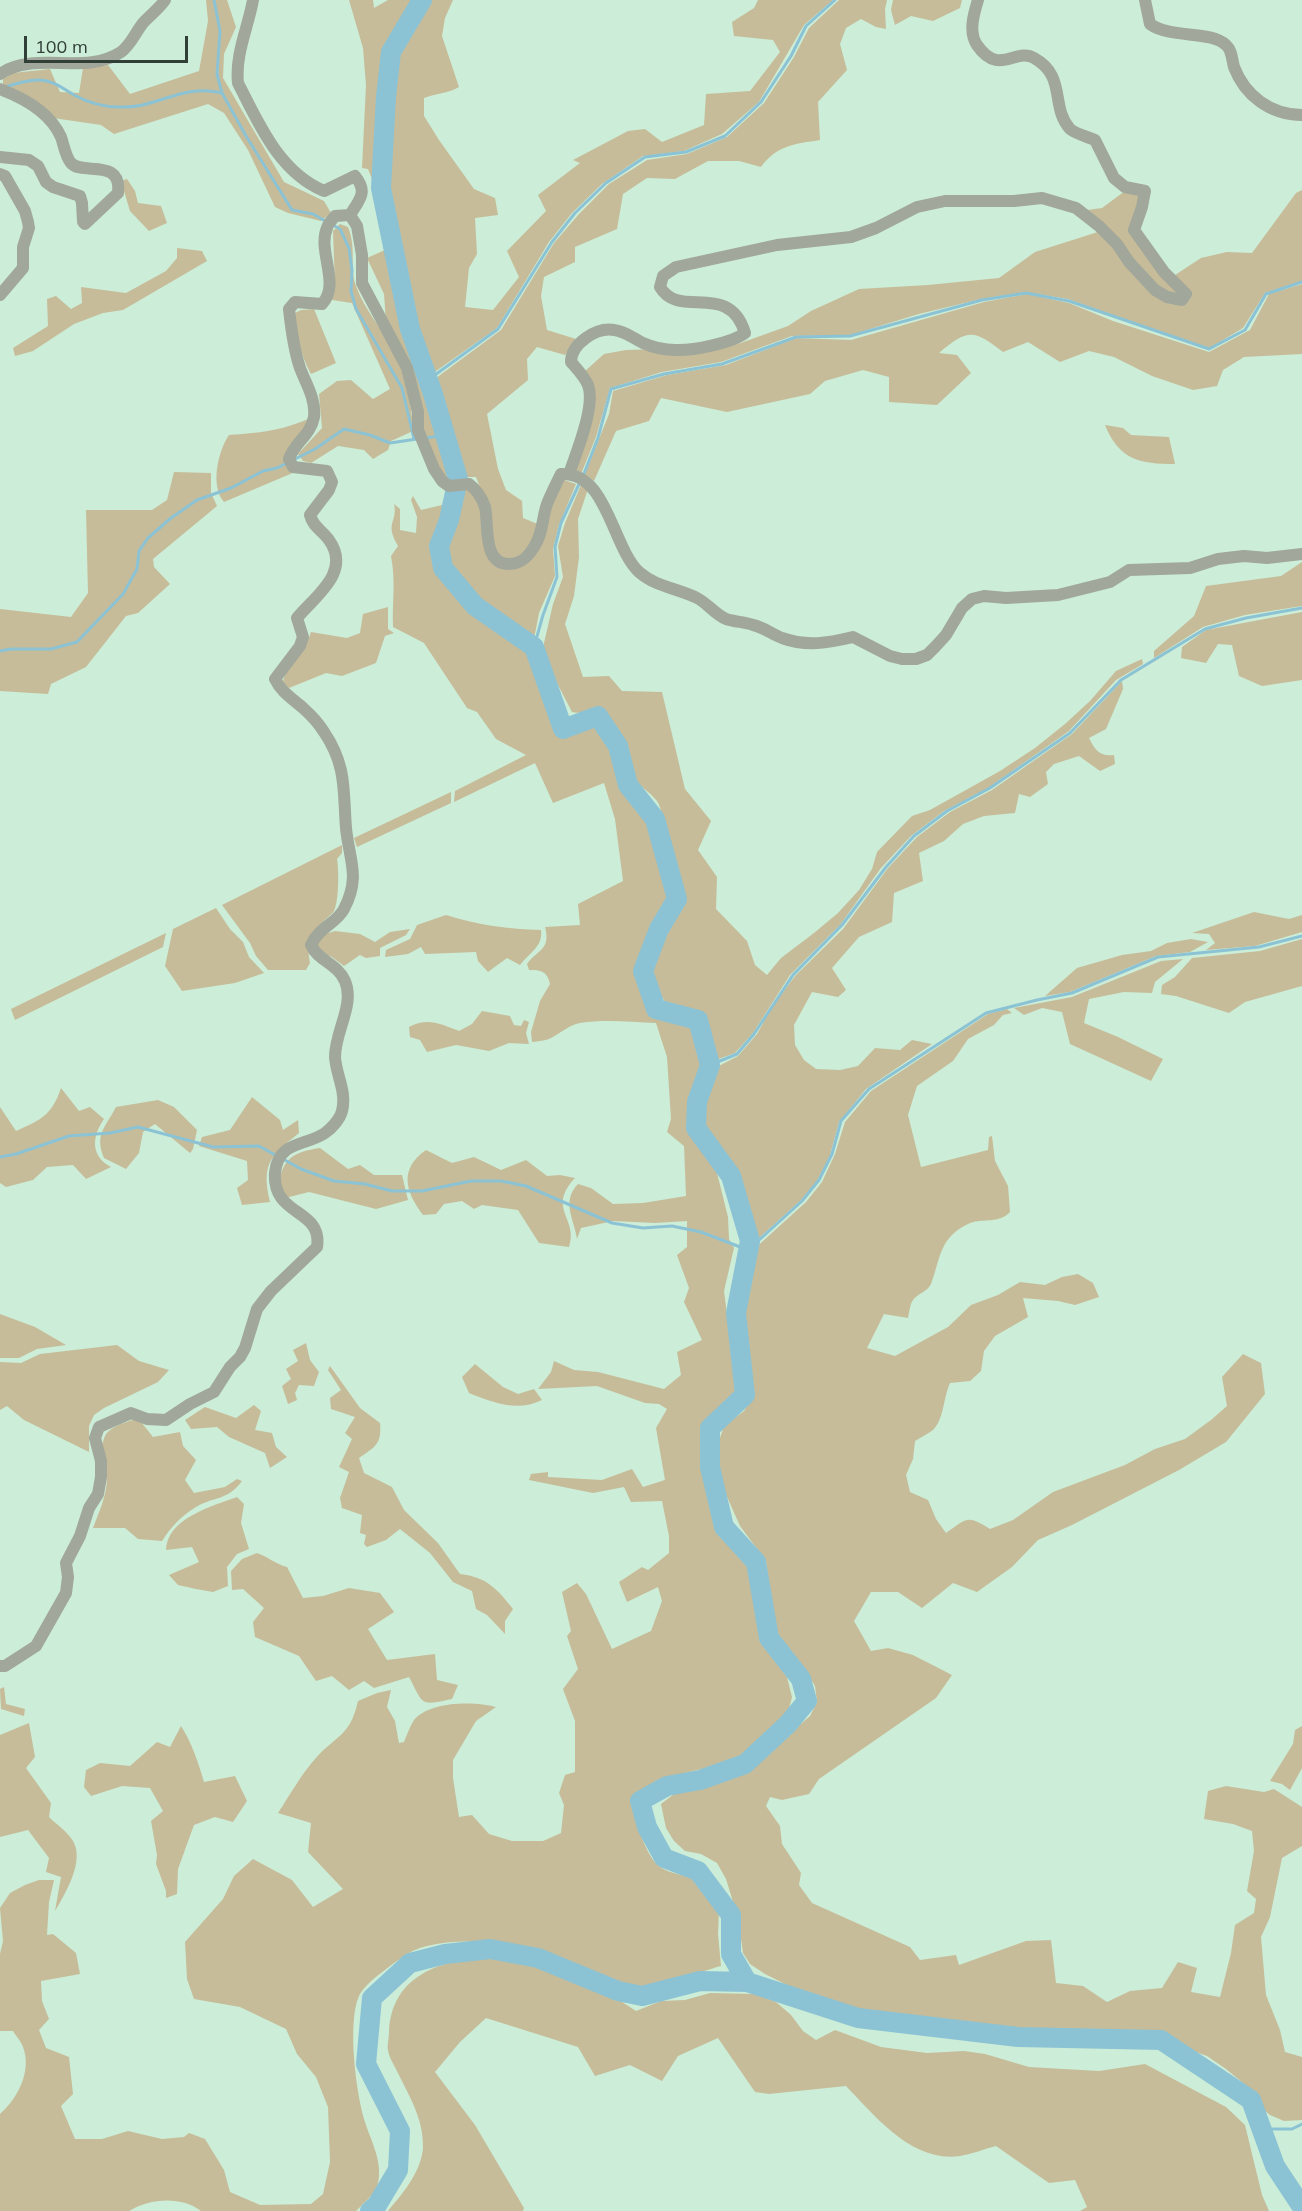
<!DOCTYPE html>
<style>
body{margin:0}
#map{position:relative;width:1302px;height:2211px;overflow:hidden;background:#ccedd7;font-family:Mulish,sans-serif}
canvas{display:block}
.scale{position:absolute;left:24px;top:36px;width:164px;height:27px;box-sizing:border-box;border:3px solid #323f37;border-top:0;padding-left:8px;font-size:18px;line-height:21px;white-space:nowrap;color:#323f37;-webkit-text-stroke:4px #ccedd7;paint-order:stroke}
</style>
<div id="map">
<canvas width="1302" height="2211"></canvas>
<div class="scale">100 m</div>
</div>
<script>
const ctx = document.querySelector('canvas').getContext('2d');
ctx.lineJoin = 'round';
function fillPath(path, color) { ctx.fillStyle = color; ctx.fill(path, 'evenodd'); }
function trace(path, color, width, dash) { ctx.strokeStyle = color; ctx.lineWidth = width; ctx.lineCap = dash ? 'butt' : 'round'; ctx.setLineDash(dash || []); ctx.stroke(path); }
fillPath(new Path2D(`
 M206 0H227L236 27 224 54 223 78 284 182 324 201 331 213 321 221 288 213 275 207 248 150 224 113 208 104 114 134 101 125 53 118 3 85V79L13 73 50 69 60 92 79 93 83 68 108 65 130 94 199 71 208 21Z
 M349 0H373L374 8 388 0H419L389 52 379 179 381 206 408 331 454 475 451 480 442 475 437 468 386 322 384 294 367 258 385 250 376 210 372 179 368 169 362 168 366 85 363 48Z
 M424 0H453L445 18 442 36 459 87C447 94 436 93 424 98V116L439 140 474 189 495 198 498 215 475 218 477 254 469 268 465 307 493 310 519 277 507 251 546 211 538 195 580 163 573 160 628 131 645 129 662 142 704 125 706 94 750 91 780 52 773 40 734 36 732 22 754 8 758 0H833L804 25 759 102 722 134 684 151 643 156 602 184 572 213 549 242 497 328 429 376 413 329 383 187 393 52Z
 M839 0H887L885 9 886 29 876 27 861 19 846 28 840 44 847 70 818 102 820 140C795 144 777 145 761 167L739 161H708L675 179 647 178 623 194 617 229 575 247V262L544 277 541 296 547 330 576 339 565 355 537 347 527 359 528 380 487 414 498 469 506 490 522 501 523 518 540 525 523 558 509 563 494 555 483 495 476 477H461L432 381 501 330 554 243 579 214 609 184 647 160 687 154 727 137 764 103 794 57 809 28Z
 M893 0H962L960 8 933 21 911 16 895 25 891 10Z
 M127 179 135 191 138 203 161 206 167 223 149 231 130 211 121 181Z
 M1302 190V281L1265 293 1243 328 1208 349 1068 299 1025 292 981 299 919 314 850 335 792 336 721 362 662 372 610 388 596 437 581 474 573 470 590 422 584 372 604 354 626 350 726 347 738 344 788 326 811 311 859 289 928 285 999 278 1035 252 1101 231 1141 280 1188 301 1191 297 1190 294 1172 277 1201 258 1227 252 1252 253 1296 193Z
 M1125 191 1143 193 1131 230 1182 293 1167 296 1087 210 1102 208Z
 M340 224 348 227C357 249 349 268 356 286 364 309 382 329 393 350 406 373 412 405 413 431L391 441 388 450 373 459 364 450 338 446 311 463 303 461 298 454 322 428 319 394 337 381 351 380 373 399 390 389 352 303 332 300 335 287 333 231Z
 M177 248 202 251 207 261 123 310 103 313 74 324 33 351 15 356 13 348 48 326 47 299 56 296 71 309 82 303 81 287 126 293 166 271 177 258Z
 M1302 284V354L1244 357 1223 370 1217 386 1193 390 1152 376 1114 357 1089 351 1060 362 1028 342 1003 352C973 329 968 329 939 353L957 355 971 373 937 405 889 402V377L863 370 825 381 810 394 727 412 661 398 649 421 616 431 594 481 585 474 609 414 613 391 667 375 726 365 796 338 851 340 984 302 1027 294 1069 303 1113 321 1209 352 1250 330 1269 294Z
 M314 309 336 363 311 374C300 354 297 336 295 313L301 310Z
 M308 419 307 427 284 457C284 465 287 469 295 472L224 502C210 486 218 451 229 435 259 433 280 431 308 419Z
 M1105 425 1123 428 1131 435 1169 437 1175 464C1140 464 1119 460 1105 425Z
 M174 472 211 473V493L217 506 153 559 154 567 170 584 138 613 126 616 86 667 51 684 48 694 0 691V609L71 617 88 593 86 510H152L167 500Z
 M564 480 576 484 559 525 553 549 555 576 539 613 533 644C505 623 442 586 442 547 443 539 449 529 452 521 455 511 457 500 460 489H471L478 497 491 561 522 565Z
 M581 485 588 489 578 519 579 557 574 596 565 624 583 677 609 676 622 691 662 692 685 789 711 821 698 850 717 877 716 909 747 941 755 965 767 975 781 958 814 933 838 913 859 890 872 869 877 852 912 816 930 810 1000 771 1035 748 1065 724 1090 701 1116 671 1142 659 1143 664 1116 680 1069 731 988 788 944 811 911 836 881 868 840 925 790 975 753 1033 735 1053 713 1061 703 1018 667 1005 653 982 649 969C658 951 679 917 682 898 683 890 662 806 657 801 649 791 637 785 632 774 624 755 627 734 610 719 598 708 587 715 572 712L544 658V643L553 604 563 577 558 546 565 523Z
 M454 490 436 546 440 569 472 609 532 649 563 737 594 722 598 732 615 749 625 789 651 822 665 869 669 897 650 932 640 956 637 980 646 1004 655 1014 691 1028 704 1067 692 1095 688 1113 693 1133 715 1165 728 1217 729 1239 734 1248 724 1291 737 1394 706 1426 704 1471 713 1515 721 1537 750 1570 763 1640 787 1677 792 1697 787 1717 743 1759 681 1774 644 1792 635 1802C634 1819 646 1857 660 1867 670 1874 685 1874 696 1881 705 1887 713 1902 719 1911L718 1934 721 1966C699 1972 649 1990 628 1986 601 1981 574 1964 548 1954 515 1942 462 1937 427 1946 408 1950 392 1965 377 1976 371 1981 362 1989 359 1996 347 2023 356 2094 365 2122 371 2141 383 2162 378 2183 376 2193 363 2204 356 2211H201C182 2196 150 2198 129 2211H0V2114C18 2098 32 2071 23 2047 21 2041 16 2036 13 2031H0V1954L3 1941 0 1908 10 1893 25 1885 39 1880H54L49 1902 47 1935 53 1934 76 1953 80 1974 41 1981 42 2001 49 2019 39 2030 46 2048 69 2057 73 2094 61 2106 75 2139H102L128 2131 162 2139 184 2137 189 2133 205 2139 224 2170 230 2192 260 2205 311 2204 323 2194 330 2162 328 2107 316 2077 297 2054 286 2029 240 2007 194 1999 187 1979 185 1942 223 1899 234 1876 253 1859 292 1880 313 1907 343 1889 308 1852 311 1823 278 1813C290 1795 300 1776 315 1759 336 1735 350 1737 358 1701L377 1693 391 1690 387 1707 395 1721 399 1743 404 1742C407 1735 410 1726 414 1720 430 1701 474 1701 496 1707L476 1721 453 1760V1778L459 1817 472 1815 489 1834 512 1841H543L561 1833 564 1805 559 1793 565 1775 575 1772V1721L563 1689 578 1669 567 1636 571 1631 562 1592 577 1583 586 1594 612 1649 651 1631 662 1601 658 1587 627 1602 619 1582 642 1567 648 1570 669 1553V1536L662 1501 631 1502 624 1487 593 1493 529 1480 531 1474 548 1472V1477L602 1480 632 1469 643 1487 665 1480 656 1428 667 1409 659 1404 645 1403 597 1386 538 1389 551 1372 554 1361 574 1370 598 1372 664 1389 681 1375 677 1352 702 1340 684 1302 689 1288 677 1255 687 1247V1221L655 1223 613 1221 581 1228 577 1239C574 1218 561 1202 578 1184L591 1188 613 1204 643 1203 686 1196 684 1146 667 1132 671 1119 667 1057 656 1023C631 1022 604 1019 580 1023 569 1025 561 1033 551 1038 546 1041 538 1041 532 1042L531 1032 540 1001 550 984C547 971 541 970 529 970L527 964C538 949 551 950 545 927L580 925 578 904 623 881 615 819 604 783 553 803 535 763 454 802 455 791 526 755 496 739 477 712 467 708 424 643 393 627C392 600 396 582 391 556L398 546C384 522 398 523 394 504L400 509V530L416 533 417 517 411 500 413 496 421 510 442 505 449 491Z
 M1302 562V606L1245 615 1203 627 1154 658V651L1194 616 1206 586 1281 576Z
 M388 607V629L394 633 385 636 376 663 342 676 326 673 289 688 283 682C287 662 305 653 311 632L347 638 360 633 363 614Z
 M1302 612V680L1262 686 1239 676 1232 645 1218 644 1206 663 1181 658 1182 647 1206 630Z
 M1122 681 1123 689 1106 729 1089 738C1095 750 1100 757 1114 755L1115 764 1100 771 1079 756 1054 764 1046 772 1048 784 1030 797 1019 794 1015 813 984 816 963 824 944 841 919 853 923 881 894 893 892 922 859 937 832 968 846 990 838 997 812 992 794 1025 795 1045 804 1060 816 1069 840 1070 858 1066 875 1048 900 1050 912 1040 932 1044 866 1089 839 1122 830 1155 817 1181 800 1201 750 1246 752 1239 733 1175 701 1126 700 1108 715 1068 738 1056 757 1034 772 1007 795 976 843 929 888 868 917 837 950 812 992 790 1072 734Z
 M451 792V803L357 847 354 838Z
 M342 845V853L337 859C339 870 339 901 334 911 332 914 327 918 324 921 311 933 306 945 310 963L306 970H268L256 956 250 943 222 905Z
 M216 908 230 929 243 942 249 957 264 973 235 983 182 991 165 966 173 929Z
 M1254 912 1289 919 1302 915V932L1255 946 1206 950 1215 943 1209 934 1192 933Z
 M446 915C478 925 508 929 541 930 543 947 530 952 520 965L507 958 488 972 478 961 476 952 425 954 421 947 408 954 385 957 386 950 410 939 417 925Z
 M410 929 406 935 380 948V956L366 958 360 955 344 966 332 957 320 952 317 944 322 935 335 931 360 934 375 942 390 932Z
 M166 933 163 947 15 1020 11 1009Z
 M1191 939 1208 942 1190 952 1156 956 1070 992 1045 996 1077 968 1122 955 1151 951 1167 943Z
 M1302 939V986L1245 1002 1229 1013 1176 996 1161 994 1162 985 1175 977 1192 958 1260 951Z
 M1183 959 1155 982 1152 993 1124 992 1089 999 1084 1023 1118 1037 1163 1059 1151 1081 1070 1044 1062 1012 1042 1008 1024 1015 1014 1008 1072 997 1161 961Z
 M1007 1009 1012 1013 1003 1015 994 1025 968 1039 953 1061 917 1086 908 1115 921 1167 988 1150 989 1137 992 1136 995 1161 1008 1186 1010 1212C999 1224 984 1218 970 1223 939 1237 941 1257 931 1284 927 1292 918 1293 913 1300 910 1304 909 1313 908 1318L884 1314 867 1348 895 1356 948 1327 971 1305 998 1295 1020 1282 1045 1285 1062 1277 1078 1274 1093 1283 1099 1297 1075 1305 1058 1301 1023 1298 1028 1317 995 1336 984 1351 981 1371 970 1381 950 1383C943 1399 944 1419 933 1430 928 1434 921 1437 915 1441L913 1459 906 1475 910 1492 928 1500 936 1519 946 1533C967 1519 966 1514 990 1529L1013 1520 1053 1492 1125 1465 1155 1449 1185 1439 1211 1420 1227 1406 1222 1377 1243 1354 1261 1363 1265 1394 1226 1442 1179 1470 1072 1525 1038 1540 1012 1567 977 1592 953 1583 922 1608 898 1592H871L854 1621 871 1651 888 1648 913 1655 952 1675 936 1698 819 1779 809 1794 782 1800 770 1797 766 1806 780 1826 782 1844 801 1873 799 1885 812 1903 910 1947 920 1960 956 1955 959 1965 1026 1941 1051 1940 1056 1983 1083 1986 1107 2002 1130 1991 1162 1988 1178 1962 1197 1968 1191 1992 1220 1997 1231 1953 1235 1925 1254 1913 1256 1899 1247 1891 1254 1851 1252 1831 1233 1824 1204 1819 1208 1791 1226 1786 1264 1792 1274 1789 1302 1807V1846L1282 1858 1270 1917 1261 1937 1266 1995 1280 2030 1285 2052 1302 2057V2120L1284 2121 1270 2115 1260 2107 1243 2083 1226 2069 1207 2056 1182 2047 1161 2034 1138 2031H1040L865 2015 809 1996 765 1974 750 1964 743 1953 738 1918 726 1879 717 1863 701 1854 685 1851 674 1841 666 1828 661 1804 674 1794 693 1785 712 1782 751 1767 810 1716 817 1702 815 1686 806 1671 782 1641 774 1625 766 1561 740 1526 724 1490 718 1466V1444L724 1426 744 1411 753 1395 740 1311 752 1251 806 1202 822 1182 835 1154 845 1122 871 1091 988 1014Z
 M482 1011 510 1016 514 1025 521 1026 524 1020 529 1022 526 1033 529 1044 509 1043 489 1051 456 1045 427 1052 420 1040 410 1037 409 1027C427 1017 441 1024 459 1031L472 1024Z
 M61 1088 79 1111 90 1107 104 1119C92 1136 90 1156 111 1167L86 1179 73 1165 47 1167 33 1180 6 1187 0 1183V1107L16 1131C41 1120 52 1115 61 1088Z
 M252 1097 280 1120 283 1130 298 1120 299 1133C270 1156 261 1164 270 1202L242 1205 237 1188 248 1180 247 1161 199 1146 202 1137 230 1130Z
 M158 1100 174 1107 197 1130 193 1149 190 1153 155 1124 143 1132 139 1153 126 1169 104 1158C94 1134 106 1127 116 1107Z
 M320 1148 348 1169 360 1165 374 1175H402L408 1200 376 1209 309 1192 285 1198 278 1186C283 1158 293 1152 320 1148Z
 M426 1150 452 1163 474 1157 501 1170 526 1160 547 1176 560 1175 575 1178C546 1209 579 1218 569 1247L539 1243 518 1210 482 1205 474 1209 462 1201 444 1204 436 1214 423 1215C405 1191 399 1169 426 1150Z
 M0 1314 35 1327 66 1345 37 1349 19 1358H0Z
 M306 1343 310 1360 319 1372 314 1386 299 1385 295 1393 297 1400 288 1404 282 1386 291 1379 286 1369 298 1361 293 1350Z
 M117 1345 139 1361 169 1370 158 1382 104 1408 94 1415 89 1426V1452L24 1420 7 1406 0 1410V1362L21 1363 40 1354Z
 M475 1364 503 1387 518 1394 534 1389 542 1400C518 1412 494 1403 469 1393L462 1377Z
 M330 1366 360 1408 380 1423C382 1444 375 1447 359 1458L364 1473 392 1487 404 1510 438 1543 460 1574C487 1577 497 1589 513 1609L505 1621V1634L487 1615 476 1609 472 1591 453 1582 430 1553 400 1529 386 1540 367 1547 364 1544 366 1535 360 1533 362 1515 342 1508 340 1498 349 1472 339 1467 352 1439 345 1433 355 1417 331 1409 330 1398 341 1390 328 1370Z
 M254 1405 261 1411 255 1430 272 1433 276 1447 287 1457 270 1468 265 1453 229 1437 217 1427 191 1429 185 1420 205 1407 236 1418Z
 M138 1418 153 1437 180 1432 183 1446 196 1460 185 1480 194 1493 225 1487 237 1479 242 1481C227 1501 215 1496 196 1507 181 1516 171 1527 162 1541L138 1539 125 1528H93C99 1512 107 1495 107 1478 107 1465 99 1447 105 1436 110 1426 128 1422 138 1418Z
 M237 1497 244 1504 241 1523 249 1549 237 1554 227 1567 228 1586 213 1592 196 1589 178 1585 169 1575 199 1562 192 1547 166 1550C167 1518 213 1506 237 1497Z
 M257 1553C269 1557 275 1564 287 1567L303 1598 323 1596 349 1588 380 1593 394 1612 368 1629 387 1660 435 1654 437 1680 458 1685 452 1699C419 1706 424 1705 409 1677L374 1688 364 1681 349 1690 332 1676 316 1681 299 1656 255 1637 253 1622 264 1608 243 1589 232 1590 231 1571 242 1559Z
 M4 1687 6 1704 25 1709 24 1716 1 1709 0 1689Z
 M29 1723 35 1757 26 1768 51 1803 49 1817C56 1824 68 1832 73 1841 85 1861 65 1894 55 1911L61 1877 46 1872 49 1858 28 1830 0 1837V1735Z
 M181 1726C192 1743 198 1762 204 1782L235 1776 247 1801 233 1822 215 1817 194 1825 178 1869 177 1894 166 1898V1891L156 1864 157 1855 151 1821 163 1811 150 1788 122 1786 91 1796 84 1787 86 1770 100 1763 130 1766 157 1742 170 1747Z
 M1302 1726V1768L1290 1790 1282 1784 1270 1781 1293 1744 1295 1730Z
 M508 1956 527 1960 593 1983 636 2011 661 2001 685 2000 710 1993 755 1994 776 2002 791 2015 803 2031 816 2040 835 2030 881 2047 927 2053 964 2051 985 2054 1029 2067 1099 2071 1145 2064 1226 2107 1245 2125 1262 2195 1269 2211H1080L1087 2207 1075 2180 1049 2183 996 2146C984 2149 972 2154 960 2156 912 2163 875 2116 846 2086L769 2094 755 2092 718 2038 678 2056 662 2081 630 2065 595 2076 578 2047 486 2018 460 2042 435 2072 475 2125 524 2208 523 2211H388C403 2193 421 2172 423 2148 424 2119 409 2096 397 2071 394 2065 389 2057 388 2050 387 2045 389 2038 389 2032 392 1967 455 1957 508 1956Z`), '#c6bc99');
trace(new Path2D(`
 M214 0 220 31 217 74 222 93 246 136 292 210 313 214 327 222
 M5 87C18 83 36 77 50 82 58 84 67 91 74 95 87 102 104 107 119 107 158 109 180 83 222 93
 M333 225 340 229 349 248 352 270 351 291 356 309 402 388 414 439
 M428 380 498 329 552 242 575 213 606 183 645 157 686 152 725 136 761 102 791 56 806 26 835 0
 M426 438 445 435
 M293 460 315 449 344 429 370 435 390 443 417 439
 M583 476 598 438 611 389 664 374 722 364 796 337 850 336 982 300 1026 293 1069 301 1209 349 1245 330 1266 294 1302 282
 M534 647 543 615 557 577 555 547 561 523 580 482
 M0 651 11 649H51L77 642 123 594 137 569 139 551 148 538 171 518 197 500 231 488 263 471 277 468 287 463
 M710 1065 737 1054 754 1034 793 975 842 925 886 867 914 836 947 811 990 788 1070 733 1121 680 1205 629 1246 618 1302 608
 M0 1157 16 1154 69 1136 110 1133 138 1127 213 1147 259 1146 277 1156
 M283 1159 301 1169 334 1181 365 1184 392 1191H422L471 1181H501L526 1186 612 1223 643 1228 672 1226 701 1232 748 1250 802 1201 819 1180 832 1154 841 1121 869 1089 986 1013 1037 1000 1072 993 1158 957 1259 947 1302 936
 M1261 2129H1292L1302 2124`), '#8bc3d5', 3);
trace(new Path2D(`
 M422 0 391 52 386 97 381 188 410 329 433 394 458 479 449 520 439 546 443 568 475 606 534 647 563 729 598 716 618 746 628 785 655 819 677 899 659 929 643 971 656 1009 698 1020 710 1065 697 1102 696 1128 731 1176 750 1241 736 1313 745 1395 710 1428V1467L724 1527 756 1562 769 1638 801 1679 807 1701 788 1724 745 1764 700 1780 667 1786 640 1801 647 1827 664 1858 698 1871 731 1915V1954L747 1982 858 2018 1018 2037 1161 2040 1251 2100 1275 2166 1302 2207
 M370 2211 377 2205 398 2170 400 2131 366 2064 372 1998 410 1963 445 1954 490 1949 538 1958 618 1991 642 1996 700 1981 747 1982`), '#8bc3d5', 20);
trace(new Path2D(`
 M253 0C248 28 235 54 238 83 259 124 279 172 324 191L355 176C368 192 360 199 350 215
 M1145 0 1150 24C1171 39 1209 30 1226 45 1232 50 1232 60 1234 67 1245 96 1271 115 1302 115
 M0 74C36 50 85 76 121 52 131 45 135 33 143 23 150 15 159 9 165 0
 M0 89C24 98 50 112 61 137 64 145 65 156 71 163 82 176 122 157 118 193L85 224 83 222 82 203 80 196 53 187 46 182 38 166 29 160 0 157
 M0 174 5 176 25 211 28 222 29 228 23 247V268L0 295
 M569 474C576 453 596 406 588 385 584 376 577 369 571 362 571 344 596 327 614 330 625 331 633 338 643 343 652 347 665 350 675 350 692 351 732 343 745 333 729 280 679 320 660 287L663 276 676 267 777 245 851 237 876 228 917 207 945 201H1014L1042 198 1076 208 1099 226 1117 244 1129 262 1155 290 1167 297 1182 300 1186 294 1164 272 1134 230 1142 207 1145 191 1125 187 1114 178 1095 140C1088 137 1076 134 1070 129 1050 107 1067 76 1034 58 1016 47 999 77 977 45 968 32 974 13 978 0
 M0 1666H5L36 1646 66 1593 68 1577 66 1563 80 1536 89 1508 98 1494 101 1477V1461L95 1438 99 1427 131 1413 147 1419 166 1420 190 1404 214 1392 230 1367 240 1357 245 1348 257 1309 271 1291 317 1247C323 1208 272 1217 275 1173 278 1140 307 1146 325 1133 332 1128 340 1119 342 1111 347 1092 336 1075 335 1057 335 1031 355 1005 345 981 337 963 318 961 311 945 319 927 336 924 344 909 361 876 349 860 346 828 343 790 347 766 324 732 319 724 311 715 303 708 293 699 281 692 275 679L300 646 303 637 297 618C315 596 352 572 329 540 322 530 313 527 310 515L329 490 332 482 327 471 293 467 289 459C294 443 311 435 314 417 316 399 306 384 300 368 294 350 291 328 289 309L295 302 322 304C341 284 317 251 327 228 328 223 333 219 335 216L350 215 357 226 362 255V283L407 368 418 412V430L434 469 442 481 449 486 469 484C477 490 482 498 485 507 489 524 482 564 509 564 521 564 528 557 534 547 543 534 542 518 547 504 551 494 556 484 561 474 607 471 612 547 639 572 656 587 677 588 697 598 707 603 716 615 726 619 735 622 745 622 753 625 763 627 772 634 782 638 807 647 828 643 853 637L890 656 902 659H916L927 655 935 647 946 635 962 608 972 599 984 596 1006 598 1058 595 1110 582 1129 570 1190 568 1218 559 1244 556 1267 558 1302 554`), '#a1a79a', 12);
</script>
